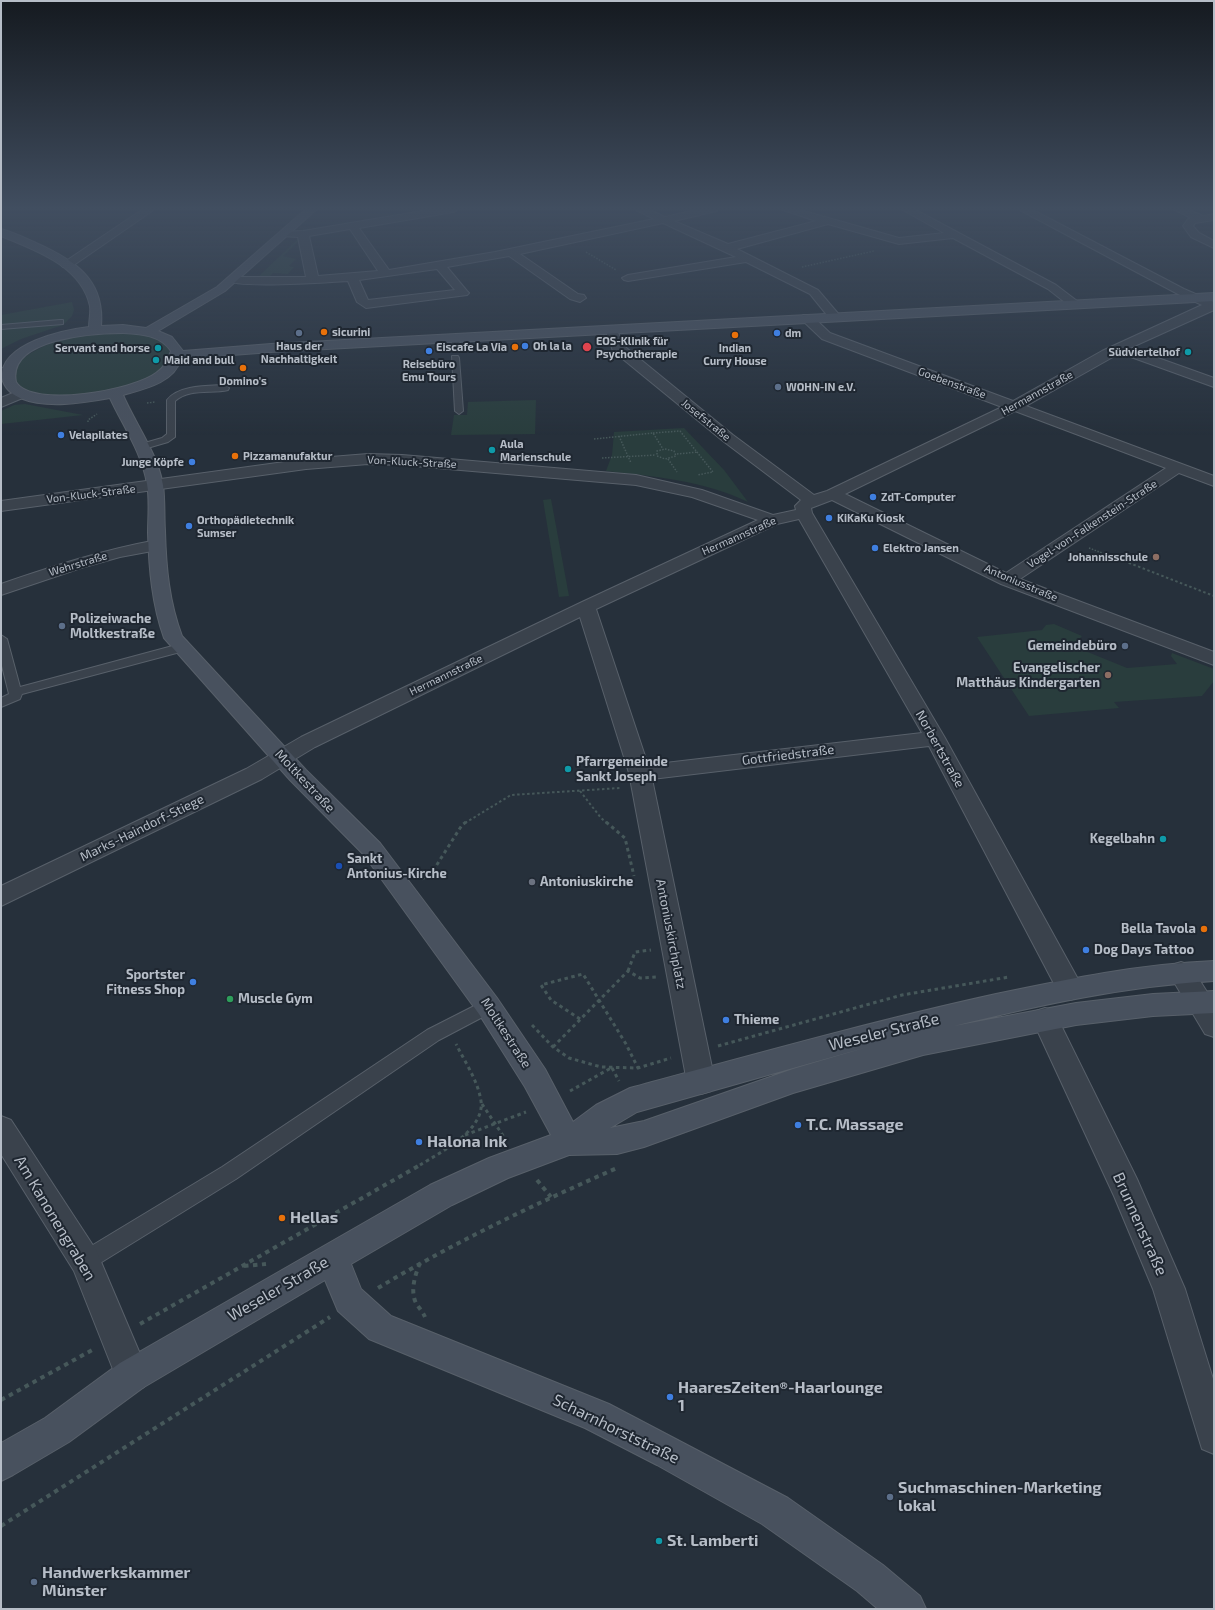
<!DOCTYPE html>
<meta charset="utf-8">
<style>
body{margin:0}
#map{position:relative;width:1215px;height:1610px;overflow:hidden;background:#26303b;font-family:"Exo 2",sans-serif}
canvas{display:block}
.frame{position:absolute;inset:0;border:2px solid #b6bdc7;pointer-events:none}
</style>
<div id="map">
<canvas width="1215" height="1610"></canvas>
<div class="frame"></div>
</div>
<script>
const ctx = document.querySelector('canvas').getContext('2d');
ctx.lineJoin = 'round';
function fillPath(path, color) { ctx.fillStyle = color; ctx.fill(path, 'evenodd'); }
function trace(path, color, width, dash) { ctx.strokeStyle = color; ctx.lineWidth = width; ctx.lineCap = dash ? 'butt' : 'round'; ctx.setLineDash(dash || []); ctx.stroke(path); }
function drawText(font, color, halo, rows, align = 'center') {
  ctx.font = font + ' "Exo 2",sans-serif'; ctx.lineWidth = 4; ctx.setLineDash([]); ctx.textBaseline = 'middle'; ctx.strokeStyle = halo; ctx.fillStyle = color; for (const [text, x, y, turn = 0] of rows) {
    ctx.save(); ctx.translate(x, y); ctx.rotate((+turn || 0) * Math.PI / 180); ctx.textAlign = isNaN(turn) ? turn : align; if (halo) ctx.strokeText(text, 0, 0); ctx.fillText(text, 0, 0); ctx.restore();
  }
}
fillPath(new Path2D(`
 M300 237 302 238 283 256 296 259 289 266 294 267 288 274 273 273 268 278 259 276Z
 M72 302 74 310 72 316 63 325 21 339 1 349V315Z
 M97 333C114 333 164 329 170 352 172 359 164 367 158 372 151 378 142 380 134 383 99 396 51 405 17 386L11 370C34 344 64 338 97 333Z
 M536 400 535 434 451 435 454 415H467L468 402Z
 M25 404 83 415 1 424V411L14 405Z
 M684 428 724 470 748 502C705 481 653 476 606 471L612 455 614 432Z
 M551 499 569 596 559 597 543 500Z
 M1054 624 1082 636 1073 646 1127 668 1177 664 1171 656 1172 653 1214 669V681L1202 696 1114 702 1119 708 1029 716 977 637 1042 630 1046 625Z`), '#293d3d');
const lane = new Path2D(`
 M60 320H63V324L1 329V325Z
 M453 335 460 337 459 348 455 350 451 348Z
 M452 356H458L459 358 463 411 459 414 455 411Z
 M225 385 229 388 228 390C211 394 190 388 175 401V437L168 442 144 449 141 448V444L162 438 167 434V400C179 385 207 386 225 385Z
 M1 635 7 639 20 687 180 644 186 648 184 651 22 694 20 699 1 707V698L9 694 1 662Z
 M488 999 494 1001 496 1006 494 1011 439 1040 236 1179 92 1268 85 1271 78 1268 75 1261 78 1254 222 1167 427 1030Z`);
const street = new Path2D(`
 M143 209H155L71 267H63L61 265 63 263Z
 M434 209H459L454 212 359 228 389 270 495 252 654 219 634 209H648L665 217 699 209H718L717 211 674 221 728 244 816 221 780 209H797L899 238 944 233 901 209H914L1056 285 1081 304 1075 308 1071 307 1048 289 953 238 899 244 828 224 737 249 818 290 841 317 835 321 831 320 810 294 746 262 628 281 624 280 622 278 628 275 736 257 663 223 520 254 578 294 584 295 586 298 580 302 570 299 509 256 447 267 467 291 469 293 467 295 366 308 357 302 348 281C332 282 234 289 227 280L233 277H306L298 237 281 236 280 234 281 232 303 231ZM350 229 378 271 318 276 309 236ZM437 269 455 290 368 300 359 280Z
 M1018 209H1031L1184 289 1214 302V310L1130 348 1214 378V387L1120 353 1026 406 1214 476V486L1179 473 1020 579 1214 652V665L1001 584 832 500 811 508 812 513 945 738 1079 981 1083 989 1079 997 1070 1000 1061 997 929 746 652 779 715 1082 711 1091 701 1094 691 1091 687 1082 629 773 580 617 315 747 262 779 1 906V886L246 769 301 737 580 603 758 520 692 497 636 485 402 465 368 464 306 469 1 511V501L306 459 368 454 402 455 636 475 702 490 773 515 796 510 795 506 801 500 723 441 613 351 605 329 607 326H615L624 346 733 435 814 495 827 491 1002 407 822 339 803 321 801 318 803 315H811L830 333 1013 401 1102 351 1202 305 1176 293ZM1015 411 1166 468 1006 573 845 494ZM799 519 922 733 648 765 596 609 777 524Z
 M1173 209H1187L1203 216 1214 214V220L1195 223 1193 226 1199 233 1214 241V248L1191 237 1183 226 1188 219 1191 218Z
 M1 368 7 369 9 372 7 375 1 376Z
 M20 390 25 391 27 394 25 397 1 407V398Z
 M157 540 163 541 165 545 163 549 120 557 81 568 1 595V584C53 566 103 550 157 540Z
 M1181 962 1190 965 1214 1003V1037L1205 1034 1168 972 1172 965Z
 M1045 1008 1054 1011 1137 1179 1185 1289 1214 1382V1454L1202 1449 1153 1289 1114 1196 1032 1019 1036 1011Z
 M1 1116 11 1120 96 1250 149 1375 144 1387 132 1392 120 1387 74 1271 1 1154Z`);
const secondary = new Path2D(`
 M306 209H317L225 291 158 331 172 337 183 351 271 344 1214 293V301L271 352 181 359C174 383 144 389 123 395 136 425 157 452 163 485 165 500 164 516 165 531 166 567 169 602 182 636L306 770 380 843 497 998 545 1069 573 1122 596 1105 630 1088C752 1055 873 1021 996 994 1068 979 1140 964 1214 961V981C1126 986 1040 1005 954 1026L1076 1003 1153 994 1214 991V1013L1153 1016 1076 1025 923 1055 793 1093 644 1147 617 1154 569 1155 508 1178 452 1205 351 1264 361 1289 391 1316 609 1404 788 1498 883 1565 920 1596 926 1609H878L857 1591 762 1524 657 1465 585 1428 369 1339 338 1311 325 1280 144 1387 69 1442 13 1475 1 1481V1443L45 1418 120 1363 430 1185 489 1158 551 1135 525 1087 479 1014 364 855 290 780 164 638C152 604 149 569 148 533 148 517 150 500 147 484 142 453 123 426 110 398 82 403 47 409 20 398 11 394 4 387 2 378 0 343 64 330 89 327 89 320 91 313 90 306 81 265 34 250 1 236V229C13 232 25 238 36 243 74 260 105 279 101 326L123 325 146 328 217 287ZM123 333C141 334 160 335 171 351 167 361 165 367 156 373 134 390 33 409 16 382 7 338 95 333 123 333ZM871 1046 793 1069 644 1121 610 1128 637 1112Z`);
trace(lane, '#58606a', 2);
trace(street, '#58606a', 2);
trace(secondary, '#58606a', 2);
trace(new Path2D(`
 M586 252 616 270
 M802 267 874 251
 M147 403 155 402
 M88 422V420L97 414
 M653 433 680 431 713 472 697 475
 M619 436 631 463
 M594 439 653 433 663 449
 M665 449 674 451 676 456 665 459 657 456V451Z
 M677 454 698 452
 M602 458 656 455
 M668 459 677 472
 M1089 548 1126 562`), '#46585a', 1.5, [1.5, 1.5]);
trace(new Path2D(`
 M1124 561 1214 596
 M580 791 601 818 607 823
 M465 823 511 795 620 788`), '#46585a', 2, [2.5, 2.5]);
trace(new Path2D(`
 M606 822 625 838 634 876
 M422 879 431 874 462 825 466 822
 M628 971 635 952 651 950
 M580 1019 551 1000 541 985 583 974 626 1044 638 1068
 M532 1025 553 1047 569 1058 601 1067 638 1068 671 1058
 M718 1046 902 995 1009 977
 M553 1047 628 971 640 978 656 977
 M612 1068 619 1081
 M570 1091 611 1068
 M482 1104 506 1140
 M465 1135 526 1112
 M420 1165C441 1152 485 1130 481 1101 478 1081 465 1062 456 1044`), '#46585a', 3, [3.5, 3.5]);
trace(new Path2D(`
 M537 1180 551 1197
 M420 1263C415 1275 410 1291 416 1303 419 1308 423 1312 425 1317
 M244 1266 266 1264
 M378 1288C455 1242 535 1204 617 1168
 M140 1324 422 1164
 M1 1400 94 1349
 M1 1526 330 1317`), '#46585a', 4, [4.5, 4.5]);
fillPath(lane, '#3a424c');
fillPath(street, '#3a424c');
fillPath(secondary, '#48515e');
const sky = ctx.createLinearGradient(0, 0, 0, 435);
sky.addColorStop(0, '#151a20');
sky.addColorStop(0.48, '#414e60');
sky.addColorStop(1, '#414e6000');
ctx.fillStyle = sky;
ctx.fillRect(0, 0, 1215, 435);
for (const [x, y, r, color] of [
 [324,332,4,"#e8710a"],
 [299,333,4,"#5c6f8a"],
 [777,333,4,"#3f7fe0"],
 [735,335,4,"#e8710a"],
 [525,346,4,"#3f7fe0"],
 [515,347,4,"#e8710a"],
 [587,347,5,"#e0444e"],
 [158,348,4,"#0f9aa8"],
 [429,351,4,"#3f7fe0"],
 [1188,352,4,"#0f9aa8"],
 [156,360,4,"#0f9aa8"],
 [243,368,4,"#e8710a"],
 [778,387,4,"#5c6f8a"],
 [61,435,4,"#3f7fe0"],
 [492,450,4,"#0f9aa8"],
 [235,456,4,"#e8710a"],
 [192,462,4,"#3f7fe0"],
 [873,497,4,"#3f7fe0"],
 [829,518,4,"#3f7fe0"],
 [189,526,4,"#3f7fe0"],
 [875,548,4,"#3f7fe0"],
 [1156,557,4,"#8d6e63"],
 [62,626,4,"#5c6f8a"],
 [1125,646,4,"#5c6f8a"],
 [1108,675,4,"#8d6e63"],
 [568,769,4,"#0f9aa8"],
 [1163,839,4,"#0f9aa8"],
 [339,866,4,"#1a4fb4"],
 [532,882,4,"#6b7280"],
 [1204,929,4,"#e8710a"],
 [1086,950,4,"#3f7fe0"],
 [193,982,4,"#3f7fe0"],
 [230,999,4,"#2e9e5b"],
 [726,1020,4,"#3f7fe0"],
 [798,1125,4,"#3f7fe0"],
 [419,1142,4,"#3f7fe0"],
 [282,1218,4,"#e8710a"],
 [670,1397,4,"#3f7fe0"],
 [890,1497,4,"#5c6f8a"],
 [659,1541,4,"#0f9aa8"],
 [34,1582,4,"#5c6f8a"]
]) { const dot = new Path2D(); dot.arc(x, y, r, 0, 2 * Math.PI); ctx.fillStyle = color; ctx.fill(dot); trace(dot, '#1f2731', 1.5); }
drawText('bold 11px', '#b6bdc7', '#1f2731', [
 ["sicurini",332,332],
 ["dm",785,333],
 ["EOS-Klinik für",596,341],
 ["Psychotherapie",596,354],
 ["Haus der",299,346,"center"],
 ["Nachhaltigkeit",299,359,"center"],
 ["Oh la la",533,346],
 ["Eiscafe La Via",507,347,"right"],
 ["Servant and horse",150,348,"right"],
 ["Indian",735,348,"center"],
 ["Curry House",735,361,"center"],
 ["Südviertelhof",1180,352,"right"],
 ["Maid and bull",164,360],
 ["Reisebüro",429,364,"center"],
 ["Emu Tours",429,377,"center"],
 ["Domino's",243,381,"center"],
 ["WOHN-IN e.V.",786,387],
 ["Velapilates",69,435],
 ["Aula",500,444],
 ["Marienschule",500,457],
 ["Pizzamanufaktur",243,456],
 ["Junge Köpfe",184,462,"right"],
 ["ZdT-Computer",881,497],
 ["KiKaKu Kiosk",837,518],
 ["Orthopädietechnik",197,520],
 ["Sumser",197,533],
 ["Elektro Jansen",883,548],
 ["Johannisschule",1148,557,"right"]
], 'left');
drawText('11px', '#b6bdc7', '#1f2731', [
 ["Goebenstraße",952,383,20],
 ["Hermannstraße",1037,393,-29],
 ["Josefstraße",706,420,39],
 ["Von-Kluck-Straße",412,462,3],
 ["Von-Kluck-Straße",91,494,-7],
 ["Vogel-von-Falkenstein-Straße",1092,524,-33],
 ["Hermannstraße",739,536,-24],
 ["Wehrstraße",78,564,-17],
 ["Antoniusstraße",1021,583,23],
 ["Hermannstraße",446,675,-26]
]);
drawText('bold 13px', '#b6bdc7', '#1f2731', [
 ["Polizeiwache",70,619],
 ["Moltkestraße",70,634],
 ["Gemeindebüro",1117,646,"right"],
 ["Evangelischer",1100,668,"right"],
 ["Matthäus Kindergarten",1100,683,"right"],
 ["Pfarrgemeinde",576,762],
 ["Sankt Joseph",576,777],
 ["Kegelbahn",1155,839,"right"],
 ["Sankt",347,859],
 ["Antonius-Kirche",347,874],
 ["Antoniuskirche",540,882],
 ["Bella Tavola",1196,929,"right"],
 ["Dog Days Tattoo",1094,950],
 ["Sportster",185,975,"right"],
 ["Fitness Shop",185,990,"right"],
 ["Muscle Gym",238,999],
 ["Thieme",734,1020]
], 'left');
drawText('13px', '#b6bdc7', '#1f2731', [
 ["Norbertstraße",940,749,61],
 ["Gottfriedstraße",788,755,-7],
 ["Moltkestraße",305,781,47],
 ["Marks-Haindorf-Stiege",142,828,-26],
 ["Antoniuskirchplatz",671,934,79],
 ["Moltkestraße",506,1033,57]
]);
drawText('16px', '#b6bdc7', '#1f2731', [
 ["Weseler Straße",884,1032,-14],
 ["Am Kanonengraben",55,1218,59],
 ["Brunnenstraße",1140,1224,66],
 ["Weseler Straße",278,1289,-30],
 ["Scharnhorststraße",616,1429,26]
]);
drawText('bold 16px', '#b6bdc7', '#1f2731', [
 ["T.C. Massage",806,1125],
 ["Halona Ink",427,1142],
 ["Hellas",290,1218],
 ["HaaresZeiten®-Haarlounge",678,1388],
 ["1",678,1406],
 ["Suchmaschinen-Marketing",898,1488],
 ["lokal",898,1506],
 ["St. Lamberti",667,1541],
 ["Handwerkskammer",42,1573],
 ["Münster",42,1591]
], 'left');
</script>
